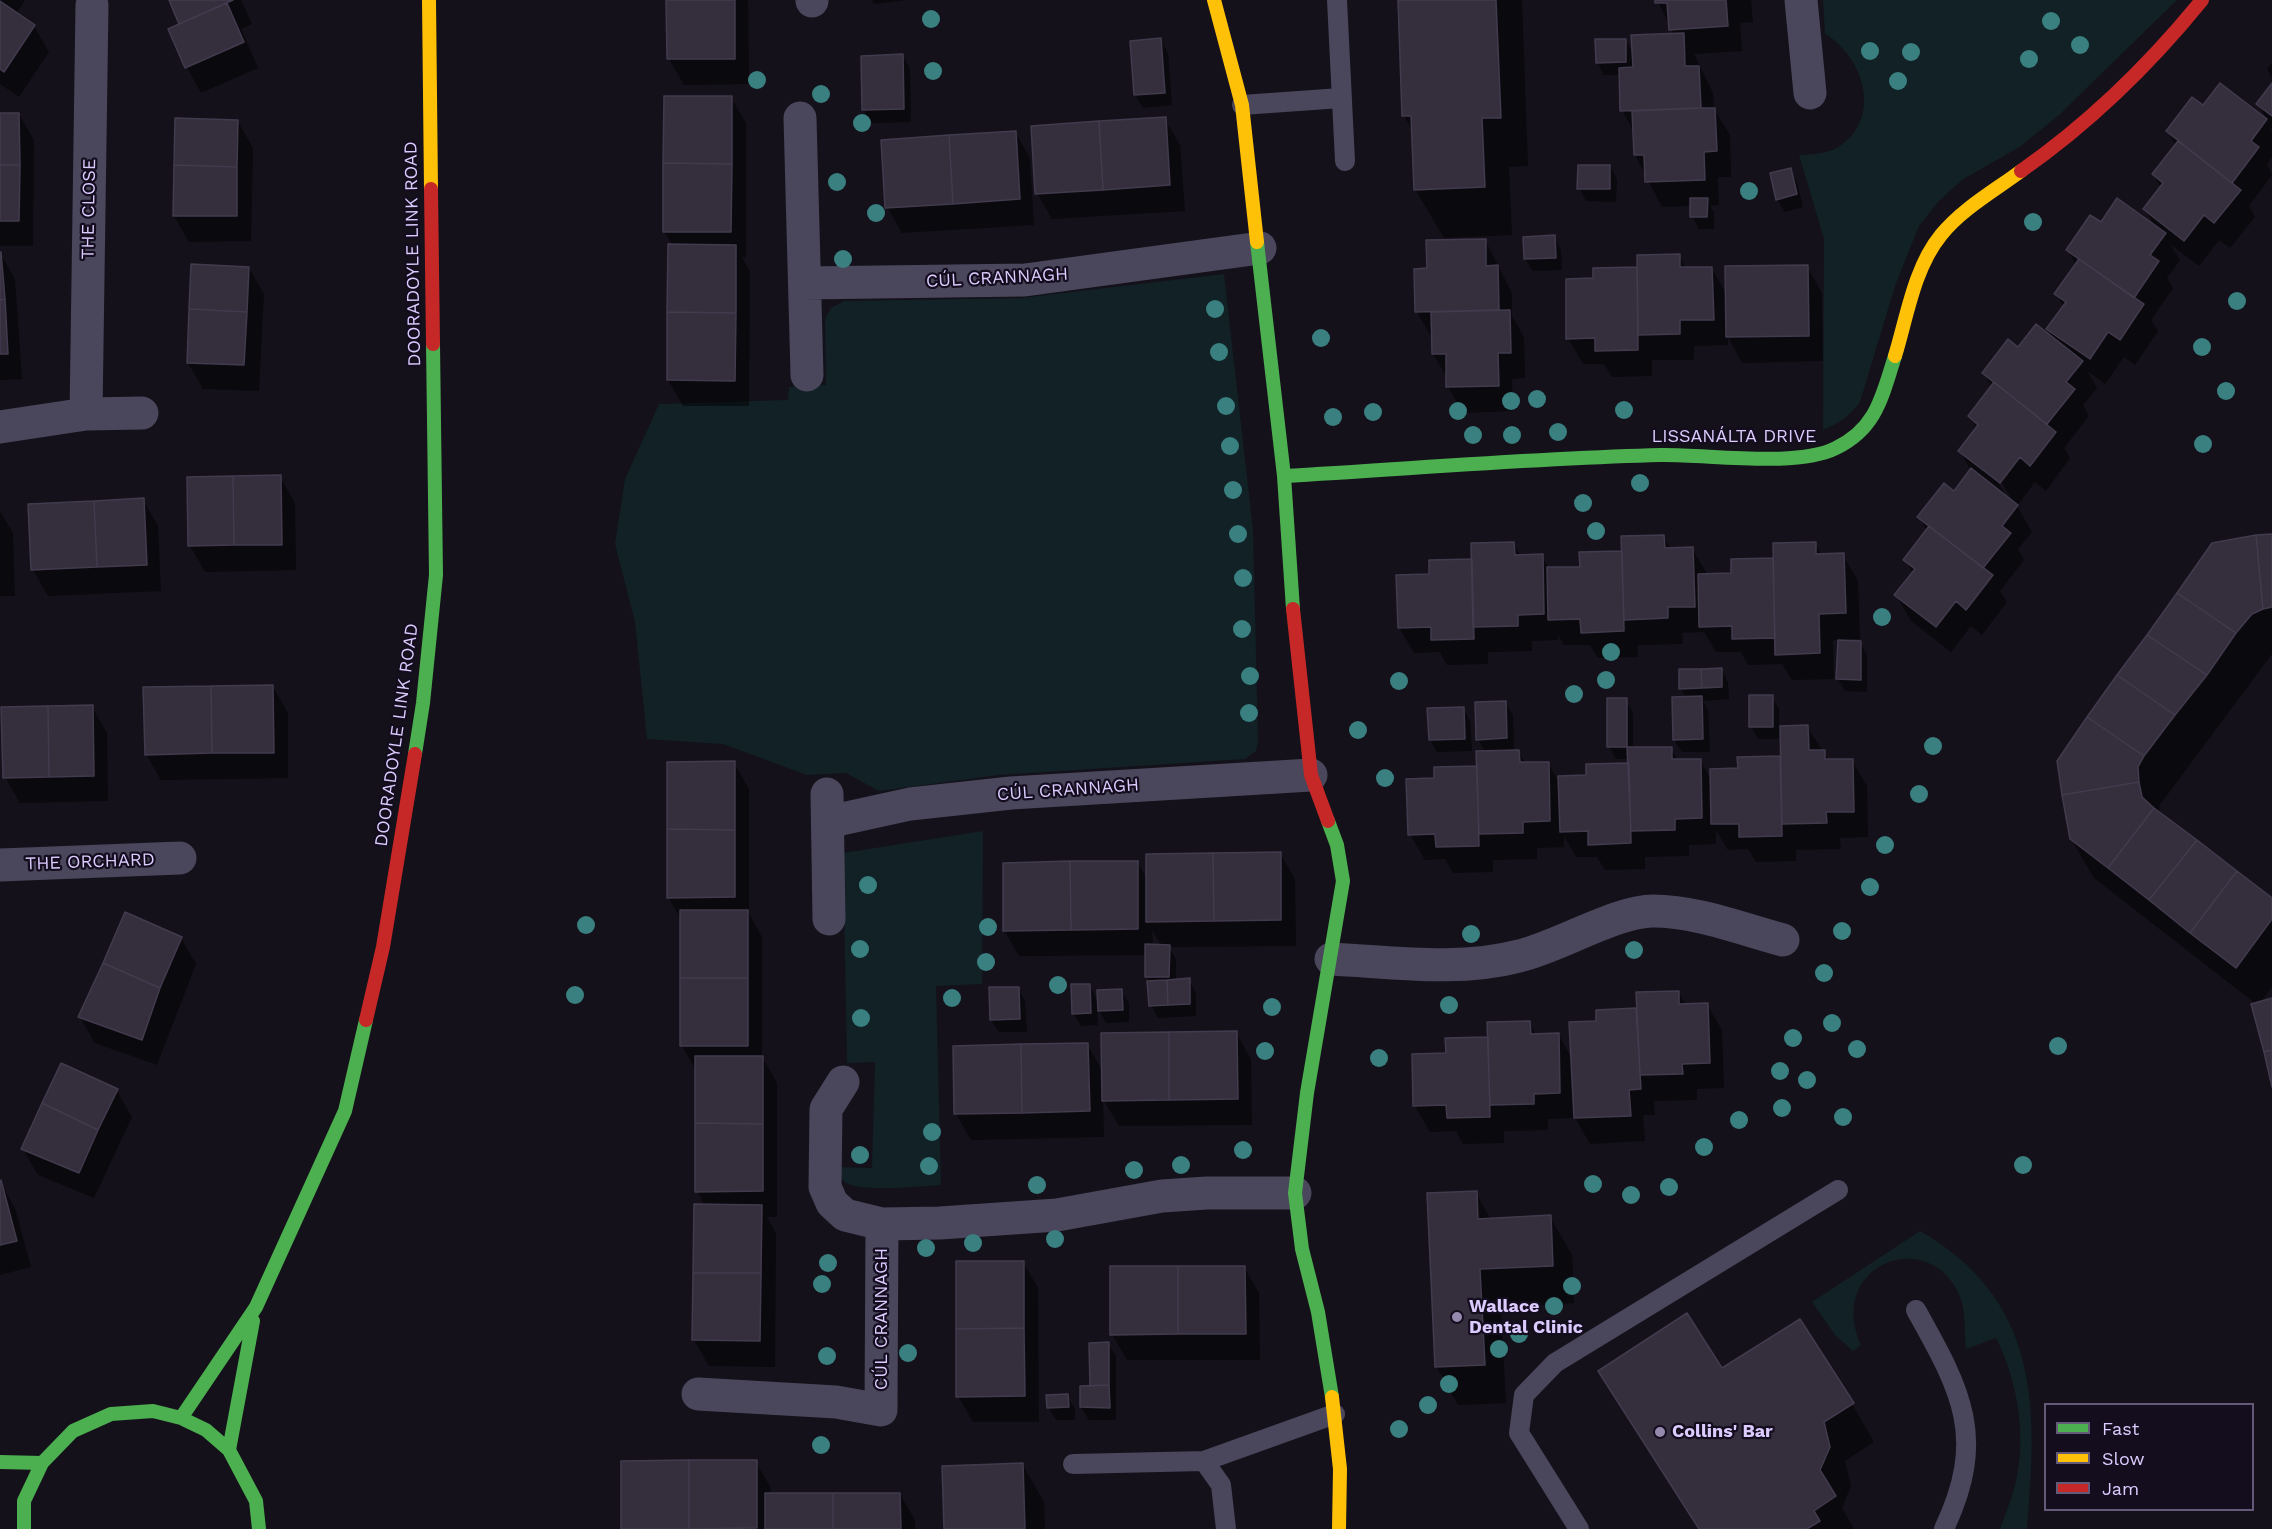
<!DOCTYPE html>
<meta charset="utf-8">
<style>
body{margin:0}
#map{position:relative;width:2272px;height:1529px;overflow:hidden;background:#14111a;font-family:"Work Sans",sans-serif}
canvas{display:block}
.legend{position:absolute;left:2044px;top:1403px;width:210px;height:108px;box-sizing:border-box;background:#130d1e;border:2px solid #635978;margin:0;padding:8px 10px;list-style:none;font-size:18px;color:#dbcbfe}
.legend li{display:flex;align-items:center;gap:12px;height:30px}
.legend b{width:30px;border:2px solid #635978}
</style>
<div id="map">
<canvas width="2272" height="1529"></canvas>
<ul class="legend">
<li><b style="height:8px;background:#4caf50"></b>Fast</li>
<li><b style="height:8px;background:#ffc107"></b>Slow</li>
<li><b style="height:8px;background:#c62828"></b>Jam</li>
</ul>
</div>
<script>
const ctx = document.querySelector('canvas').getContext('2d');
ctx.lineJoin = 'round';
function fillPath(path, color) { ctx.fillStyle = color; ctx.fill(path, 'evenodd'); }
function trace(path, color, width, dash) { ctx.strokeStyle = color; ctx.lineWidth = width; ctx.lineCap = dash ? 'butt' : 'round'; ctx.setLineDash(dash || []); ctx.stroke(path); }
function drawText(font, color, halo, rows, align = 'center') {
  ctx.font = font + ' "Work Sans",sans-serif'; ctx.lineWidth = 4.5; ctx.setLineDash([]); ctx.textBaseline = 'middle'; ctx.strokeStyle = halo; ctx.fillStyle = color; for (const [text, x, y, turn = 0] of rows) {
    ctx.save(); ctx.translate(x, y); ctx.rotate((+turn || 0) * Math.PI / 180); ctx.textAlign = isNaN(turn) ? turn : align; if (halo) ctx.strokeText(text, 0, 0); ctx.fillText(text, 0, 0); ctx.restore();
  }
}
fillPath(new Path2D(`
 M1823 0H2177L2058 116 2021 146 1962 180 1939 201 1919 226 1895 286 1860 402C1850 416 1839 423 1823 430L1824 239 1799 155C1815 154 1831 154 1844 143 1882 112 1861 55 1825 34Z
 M1224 274 1253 530 1258 741 1256 751 1245 759 999 775 879 791 846 773 807 775 723 744 647 739 635 622 615 544 625 479 659 404 788 400 789 387 826 385 825 319 831 308 844 301 1021 298Z
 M983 831 982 984 936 986 941 1185C922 1186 853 1194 843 1180 840 1178 839 1171 838 1167L872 1168 875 1062 847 1063 843 853Z
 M1920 1231C2040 1300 2038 1406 2027 1529H2000C2005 1515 2011 1500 2015 1485 2027 1438 2018 1381 1996 1338L1966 1349C1964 1333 1966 1309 1959 1294 1927 1225 1826 1265 1861 1345L1853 1351 1835 1335 1812 1302Z`), '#112126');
fillPath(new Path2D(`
 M0 0H25L16 14 34 26 49 52 19 97 0 84Z
 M170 0H241L252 24 241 29 258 68 201 93 187 67 181 25Z
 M668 0H748L749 84 684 85 669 59Z
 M872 0H906L874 4Z
 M1399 0H1522L1528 166 1509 167 1512 235 1444 238 1415 189 1414 133 1404 116Z
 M1657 0H1751L1753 22 1740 23 1742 51 1694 54 1713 93 1714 109 1730 135 1731 177H1718L1719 205 1710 206 1714 212V229H1699L1692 216V206L1662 207 1635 155 1634 132 1622 110 1620 75H1604L1597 62 1626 41 1634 55 1674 35Z
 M1160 40 1168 53 1172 105 1143 108 1135 95Z
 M903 56 910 69 911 122 871 123 864 110 863 57Z
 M2272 63V78L2267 69Z
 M2220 85 2269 123 2258 104 2272 86V129L2270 127 2272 132V157L2267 164 2272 175 2249 206 2255 217 2230 248 2219 240 2199 266 2170 244 2180 260 2167 278 2173 288 2151 320 2158 331 2135 365 2124 357 2105 384 2087 371 2097 388 2083 405 2089 416 2064 448 2070 458 2046 491 2035 482 2017 506 2032 532 2018 549 2024 560 2000 591 2007 602 1982 635 1971 626 1951 652 1911 621 1896 595 1913 573 1905 560 1927 531 1919 517 1955 493 1971 471 1960 451 1977 429 1970 416 1992 387 1983 373 2018 349 2055 341 2048 329 2064 307 2056 294 2076 265 2068 250 2101 224 2155 227 2145 209 2161 188 2153 174 2176 146 2168 132 2203 107ZM1998 476 2011 498H2007L1995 477Z
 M731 98 746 123V257H742L750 272 749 406H683L668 380 673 246 664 231Z
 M0 114H19L34 140 33 246H0Z
 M1165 119 1180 145 1185 211 1052 219 1037 193Z
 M238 122 253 148 251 241 189 242 174 216Z
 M1015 132 1030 158 1034 225 902 233 887 207Z
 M1610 167 1617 179 1616 202 1586 201 1579 188Z
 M1790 170 1797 182 1803 207 1785 212 1777 199Z
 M1554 237 1561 250 1562 270 1533 271 1525 259Z
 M1485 240 1512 293V316L1524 337 1525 378 1512 379 1513 411 1463 413 1448 387V379L1433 354 1432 338 1417 312 1428 270Z
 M0 253 15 279 22 379 0 380Z
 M1679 256 1686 269H1712L1727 295 1807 267 1822 293 1823 361 1742 363 1728 337V345L1694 346V360H1652V376L1612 377 1604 364H1583L1568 338 1594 280V269L1639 268Z
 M249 268 264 294 259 391 203 389 188 363Z
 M280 477 295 503 296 570 205 572 190 546Z
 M143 500 158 526 161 591 48 596 33 570Z
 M0 511 13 533 15 596H0Z
 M2272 535V654L2159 806 2160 813 2272 900V987L2260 1003 2272 1000V1083L2256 1004 2094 878 2071 839Z
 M1663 537 1671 549H1692L1708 575H1732V560L1774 559 1815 543 1822 556 1843 555 1858 581 1860 639H1850V642H1860L1867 655V692L1845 691 1838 679 1839 640H1833L1834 679 1792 680 1782 664 1748 665 1741 652H1716L1704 632 1682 633 1683 644 1638 645V657L1598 658 1590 645H1564L1558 635V640L1532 641V651L1488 652V664L1447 665 1440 652 1414 653 1399 627 1431 575 1514 544 1521 556H1542L1549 569 1582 568Z
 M1721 669 1728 682 1729 699 1703 701 1708 710 1710 752H1682L1674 740 1686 698 1681 689Z
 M273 687 288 713V778L161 780 146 754Z
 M1772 697 1779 709V727H1807L1829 760H1852L1867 786 1868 837 1840 838 1841 849 1796 850V861L1756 862 1748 849 1728 850 1716 830V844L1689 845V856L1645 857V869L1605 870 1597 857H1576L1564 836V847L1537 848V859L1493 860V872L1453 873 1445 859 1425 860 1410 834 1436 779 1479 768 1485 752 1478 739 1505 703 1513 715 1514 751H1518L1526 764 1548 763 1560 784 1631 765 1630 759H1616L1609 746 1626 700 1633 713V748H1671L1678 761 1700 760 1711 780 1739 769V759L1782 757 1781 739H1758L1751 727Z
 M92 707 107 733 108 801 20 803 5 777Z
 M1463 708 1470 721 1472 751 1437 752 1430 740Z
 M734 763 749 789V914L762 937V1057L777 1083V1217H767L776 1233 775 1367 709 1366 694 1340 705 1206 697 1191V1072L682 1046 681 919 668 897Z
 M1280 853 1295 879 1296 946 1169 947 1176 959V981L1189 980 1196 993V1016L1158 1018 1151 1005 1146 955 1019 956 1004 930 1137 862 1147 879ZM1152 930 1162 946H1153Z
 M181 938 196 964 157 1065 95 1043 80 1017Z
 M1089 985 1099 1003 1121 991 1129 1003V1022L1106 1023 1097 1006 1098 1025 1081 1026 1073 1013Z
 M1018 988 1025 1001 1027 1032H999L991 1020Z
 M1678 992 1686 1005 1707 1004 1722 1030 1724 1088 1697 1089V1100L1654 1101 1655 1115H1643L1645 1141 1590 1144 1575 1118 1548 1119V1130L1504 1131V1143L1463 1144 1456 1131 1430 1132 1415 1106 1447 1054 1529 1022 1536 1035 1558 1034 1572 1059 1597 1022V1011L1638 1009Z
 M1236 1033 1251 1059 1252 1125 1119 1126 1103 1099 1104 1137 971 1140 956 1114 1087 1044 1103 1072Z
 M117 1091 132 1117 94 1198 38 1175 23 1149Z
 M0 1182 15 1208 31 1267 0 1275Z
 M1476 1193 1491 1220 1550 1217 1572 1255 1574 1303 1501 1307 1506 1403 1458 1405 1436 1366Z
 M1023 1262 1038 1288 1039 1422H973L958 1396Z
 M1244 1267 1259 1293 1260 1360H1127L1112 1334Z
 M1108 1344 1116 1356V1420H1089L1081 1407Z
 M1600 1371 1852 1404 1874 1442 1845 1461 1851 1486 1842 1508 1854 1529H1698Z
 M1067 1396 1075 1409V1420H1056L1049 1408Z
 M756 1462 771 1488V1495L900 1494 915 1520V1529H623Z
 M1022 1464 1044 1502 1045 1529H945Z`), '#0007');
const building = new Path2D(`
 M169 0H233L179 24Z
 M666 0H735V59H667Z
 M1398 0H1496L1501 118H1482L1485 187 1414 190 1411 116H1402Z
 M1655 0H1726L1728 26 1669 30 1667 3H1655Z
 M0 1 35 25 4 72 0 69Z
 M227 3 244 42 185 68 168 29Z
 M1684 33 1685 66H1699L1701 108 1620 111 1619 68 1633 67 1631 35Z
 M1161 38 1165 93 1134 95 1130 41Z
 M1595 39H1626V62L1596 63Z
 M903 54 904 109 862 110 861 56Z
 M2220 83 2267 119 2251 141 2259 147 2232 183 2166 131 2192 97 2203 105Z
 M2272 83V116L2256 104Z
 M664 96H732V164L663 163Z
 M1701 108H1715L1717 151 1704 152 1705 180 1645 182 1644 155H1634L1632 111Z
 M0 113H19L20 165H0Z
 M1166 117 1170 185 1103 190 1099 121Z
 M175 118 238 120 237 167 174 165Z
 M1099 121 1103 190 1035 194 1031 126Z
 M1016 131 1020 199 953 204 949 135Z
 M949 135 953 204 885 208 881 140Z
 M2178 141 2241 190 2214 223 2204 215 2184 241 2143 209 2163 183 2152 174Z
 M663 163 732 164 731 232H663Z
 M0 165H20L19 221H0Z
 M174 165 237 167V216H173Z
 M1578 165H1610V189H1577Z
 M1791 168 1797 194 1776 200 1770 173Z
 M1690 198H1708L1707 217H1690Z
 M2117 198 2166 233 2150 255 2159 261 2134 298 2066 250 2090 215 2101 222Z
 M1555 235 1556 258 1524 259 1523 237Z
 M1486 239V266L1498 265 1499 310 1415 312 1414 269 1427 268 1426 240Z
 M668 244 736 245V313L667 312Z
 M0 252H1L5 299 0 300Z
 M1680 254V267H1712L1714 320H1680V334L1638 335 1637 255Z
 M2079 259 2144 304 2120 340 2108 332 2090 359 2046 329 2066 302 2054 294Z
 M191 264 249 267 247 312 189 309Z
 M1808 265 1809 336 1726 337 1725 266Z
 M1637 267 1638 350 1595 351V338L1566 339V279L1593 278V268Z
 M5 299 8 354H0V300Z
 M189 309 247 312 244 365 187 363Z
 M1510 310 1511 353H1498L1499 386 1446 387V354H1432L1431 312Z
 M667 312 736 313 735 381 667 380Z
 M2036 324 2083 361 2066 382 2075 389 2047 424 1982 373 2008 339 2018 347Z
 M1994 382 2056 432 2030 466 2020 457 2000 483 1958 451 1978 425 1968 416Z
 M1971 468 2018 505 2002 526 2011 533 1983 568 1917 517 1944 483 1954 491Z
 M281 475 282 545H234L233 476Z
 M233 476 234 545 188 546 187 477Z
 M144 498 147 565 97 567 94 501Z
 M94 501 97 567 31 570 28 504Z
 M1929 526 1993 575 1966 610 1956 601 1936 627 1894 595 1915 569 1903 560Z
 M2272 534V607L2263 609 2256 535Z
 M1664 535 1665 548 1693 547 1695 607H1668V618L1624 620 1621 536Z
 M2256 535 2263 609 2252 614 2236 633 2177 593 2212 543Z
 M1514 542 1515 555 1543 554 1544 614 1518 615V626L1473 627 1471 543Z
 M1816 542V554L1844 553 1846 613 1819 614 1820 653 1775 655 1773 543Z
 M1622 551 1624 631 1581 633 1580 619 1548 620 1547 567H1580L1579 552Z
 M1773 558 1775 638 1732 639V626L1699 627 1698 574 1731 573V559Z
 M1472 559 1474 639 1431 640V627L1398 628 1396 575 1429 574V560Z
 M2177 593 2236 633 2207 675 2147 635Z
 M2147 635 2207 675 2175 715 2117 675Z
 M1838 640 1861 641V680L1836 679Z
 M1722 668V687L1702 688 1701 669Z
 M1679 669H1701L1702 688 1679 689Z
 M2117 675 2175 715 2144 756 2087 717Z
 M273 685 274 753H212L211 686Z
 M211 686 212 753 145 755 143 687Z
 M1749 695H1773V727H1749Z
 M1702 696 1703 739 1673 740 1672 697Z
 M1607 698H1627V747H1607Z
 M1506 701 1507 738 1476 740 1475 702Z
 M93 705 94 776 49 777 48 706Z
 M48 706 49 777 3 778 1 707Z
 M1464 707 1465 739 1429 740 1427 708Z
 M2087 717 2144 756 2138 767 2139 782 2062 795 2057 761Z
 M1808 725 1809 750H1825V759H1853L1854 812H1826L1827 823 1782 824 1780 726Z
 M1627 747H1672V759H1701L1702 818 1675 819V830L1631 831Z
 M1519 750 1520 762H1549L1550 821 1523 822V833L1479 834 1476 751Z
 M1780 756 1782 836 1739 837V824H1711L1710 769 1738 768 1737 757Z
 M735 761V830L667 829V762Z
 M1629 763 1631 843 1588 845V831L1560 832 1558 776 1586 775V764Z
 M1477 766 1479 846 1436 847 1435 834 1408 835 1406 779 1434 778V767Z
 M2139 782 2142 797 2154 808 2108 868 2070 839 2062 795Z
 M2154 808 2197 840 2149 900 2108 868Z
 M667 829 735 830V897L667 898Z
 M2197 840 2237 871 2190 933 2149 900Z
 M1281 852V920L1214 921 1213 853Z
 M1213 853 1214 921 1146 922V854Z
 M1070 861 1071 930 1003 931V863Z
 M1070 861H1138V929L1071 930Z
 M2237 871 2272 898V919L2236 968 2190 933Z
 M680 910H748V978H680Z
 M125 912 182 937 160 988 103 963Z
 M1145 944 1170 945 1169 977H1145Z
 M103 963 160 988 142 1040 78 1017Z
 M680 978H748V1046H680Z
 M1190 978V1004L1168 1005 1167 980Z
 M1167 980 1168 1005 1149 1006 1147 981Z
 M1071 984H1090L1091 1013 1072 1014Z
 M989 987H1019L1020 1019 990 1020Z
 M1122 989 1123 1010 1098 1011 1097 990Z
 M1679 991V1004L1708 1003 1710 1063 1682 1064 1683 1074 1640 1075 1636 992Z
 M2272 998V1050L2264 1052 2251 1004Z
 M1636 1008 1641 1089 1629 1090 1631 1116 1574 1118 1569 1022 1596 1021V1010Z
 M1530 1021 1531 1034 1559 1033 1560 1093 1534 1094V1104L1490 1105 1487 1022Z
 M1237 1031 1238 1099 1169 1100V1032Z
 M1169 1032V1100L1102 1101 1101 1033Z
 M1488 1037 1490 1117 1447 1118 1446 1105 1413 1106 1412 1054 1446 1053 1445 1038Z
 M1088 1043 1090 1111 1022 1113 1021 1044Z
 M1021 1044 1022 1113 954 1114 953 1046Z
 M2272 1050V1087L2264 1052Z
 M695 1056H763V1124L695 1123Z
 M61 1063 118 1089 98 1130 42 1103Z
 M42 1103 98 1130 79 1173 21 1149Z
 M695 1123 763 1124V1191L695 1192Z
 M1 1180 17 1241 0 1245V1181Z
 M1477 1191 1478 1219 1551 1215 1553 1266 1480 1269 1485 1365 1435 1367 1427 1193Z
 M694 1204 762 1205 761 1273H693Z
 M956 1261H1024V1328L956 1329Z
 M1110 1266H1178V1334L1110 1335Z
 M1178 1266H1245L1246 1334H1178Z
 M693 1273H761L760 1341 692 1340Z
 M1687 1313 1722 1368 1800 1319 1854 1403 1824 1422 1830 1447 1820 1470 1836 1496 1814 1511 1820 1521 1807 1529H1699L1598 1371Z
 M1024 1328 1025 1396 956 1397V1329Z
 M1109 1342V1385L1090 1386 1089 1343Z
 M1109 1385 1110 1408 1080 1407V1386Z
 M1068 1394 1069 1407 1047 1408 1046 1395Z
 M689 1460H757V1528L689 1529Z
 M689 1460V1529H621V1461Z
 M1023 1463 1025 1529H944L942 1466Z
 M765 1493H833V1529H765Z
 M833 1493H900L901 1529H833Z`);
fillPath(building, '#342e3d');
trace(building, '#423b4e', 1.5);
trace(new Path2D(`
 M1337 0 1345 161
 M1242 105 1341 98
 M1916 1310C1962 1392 1987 1438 1944 1529
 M1073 1464 1204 1461
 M1226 1529 1221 1485 1204 1461 1335 1414
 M1579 1529 1519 1433 1524 1395 1555 1363 1838 1190`), '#4a465b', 20);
trace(new Path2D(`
 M812 0V1
 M1801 0 1810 93
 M800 118 807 375
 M805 283 1025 280 1260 248
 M86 414 92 5
 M0 427 86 414 142 413
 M827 794 829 919
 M828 822 910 804 1011 793 1311 775
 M0 865 180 858
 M1331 959C1393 962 1459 972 1519 956 1558 947 1616 911 1653 911 1696 911 1742 929 1783 940
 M882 1224 940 1223 1057 1215 1162 1196 1207 1193H1295
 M698 1394 836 1402 881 1410 882 1224 845 1215 832 1203 825 1187 826 1109 843 1082`), '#4a465b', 33);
trace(new Path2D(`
 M1257 242 1284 476 1293 609
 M1284 476C1409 469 1535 458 1661 455 1707 454 1797 468 1836 448 1877 428 1882 396 1895 356
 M415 754 423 703 436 575 433 344
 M1328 821 1337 845 1343 881 1307 1093 1295 1193 1302 1249 1318 1312 1332 1397
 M181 1418 256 1307 345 1111 366 1020
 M229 1450 253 1321
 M0 1462 42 1463
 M24 1529V1501L42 1463 73 1431 111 1414 153 1411 181 1418 206 1430 229 1450 256 1501 259 1529`), '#4caf50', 14);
trace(new Path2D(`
 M429 0 431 189
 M1214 0 1242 105 1257 242
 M1895 356C1907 317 1914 268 1941 235 1962 209 1994 191 2021 171
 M1332 1397 1340 1469 1339 1529`), '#ffc107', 14);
trace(new Path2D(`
 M2021 171C2088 124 2150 64 2202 0
 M431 189 433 344
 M1293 609 1311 775 1328 821
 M366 1020 383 947 415 754`), '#c62828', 14);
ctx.fillStyle = '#3a8080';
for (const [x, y] of [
 [931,19],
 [2051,21],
 [2080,45],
 [1870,51],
 [1911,52],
 [2029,59],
 [933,71],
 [757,80],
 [1898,81],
 [821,94],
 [862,123],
 [837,182],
 [1749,191],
 [876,213],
 [2033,222],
 [843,259],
 [2237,301],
 [1215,309],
 [1321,338],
 [2202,347],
 [1219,352],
 [2226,391],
 [1537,399],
 [1511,401],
 [1226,406],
 [1624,410],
 [1458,411],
 [1373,412],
 [1333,417],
 [1558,432],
 [1473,435],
 [1512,435],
 [2203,444],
 [1230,446],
 [1640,483],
 [1233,490],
 [1583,503],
 [1596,531],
 [1238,534],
 [1243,578],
 [1882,617],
 [1242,629],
 [1611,652],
 [1250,676],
 [1606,680],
 [1399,681],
 [1574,694],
 [1249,713],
 [1358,730],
 [1933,746],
 [1385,778],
 [1919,794],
 [1885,845],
 [868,885],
 [1870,887],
 [586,925],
 [988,927],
 [1842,931],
 [1471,934],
 [860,949],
 [1634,950],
 [986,962],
 [1824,973],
 [1058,985],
 [575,995],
 [952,998],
 [1449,1005],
 [1272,1007],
 [861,1018],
 [1832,1023],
 [1793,1038],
 [2058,1046],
 [1857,1049],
 [1265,1051],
 [1379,1058],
 [1780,1071],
 [1807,1080],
 [1782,1108],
 [1843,1117],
 [1739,1120],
 [932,1132],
 [1704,1147],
 [1243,1150],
 [860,1155],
 [1181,1165],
 [2023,1165],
 [929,1166],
 [1134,1170],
 [1593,1184],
 [1037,1185],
 [1669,1187],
 [1631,1195],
 [1055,1239],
 [973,1243],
 [926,1248],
 [828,1263],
 [822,1284],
 [1572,1286],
 [1554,1306],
 [1519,1334],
 [1499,1349],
 [908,1353],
 [827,1356],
 [1449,1384],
 [1428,1405],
 [1399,1429],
 [821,1445]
]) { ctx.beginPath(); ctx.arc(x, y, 9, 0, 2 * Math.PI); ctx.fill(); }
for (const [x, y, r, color] of [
 [1457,1317,6,"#958aae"],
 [1660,1432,6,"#958aae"]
]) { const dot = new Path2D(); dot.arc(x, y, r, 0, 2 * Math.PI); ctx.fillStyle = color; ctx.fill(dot); trace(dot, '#130d1e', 2); }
drawText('18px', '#dbcbfe', '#130d1e', [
 ["THE CLOSE",89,209,-89],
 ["DOORADOYLE LINK ROAD",413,254,-91],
 ["CÚL CRANNAGH",997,278,-3],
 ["LISSANÁLTA DRIVE",1734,437],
 ["DOORADOYLE LINK ROAD",397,735,-82],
 ["CÚL CRANNAGH",1068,790,-4],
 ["THE ORCHARD",90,862,-2],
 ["CÚL CRANNAGH",882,1319,-90]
]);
drawText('bold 18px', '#dbcbfe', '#130d1e', [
 ["Wallace",1469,1307],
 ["Dental Clinic",1469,1328],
 ["Collins' Bar",1672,1432]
], 'left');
</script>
